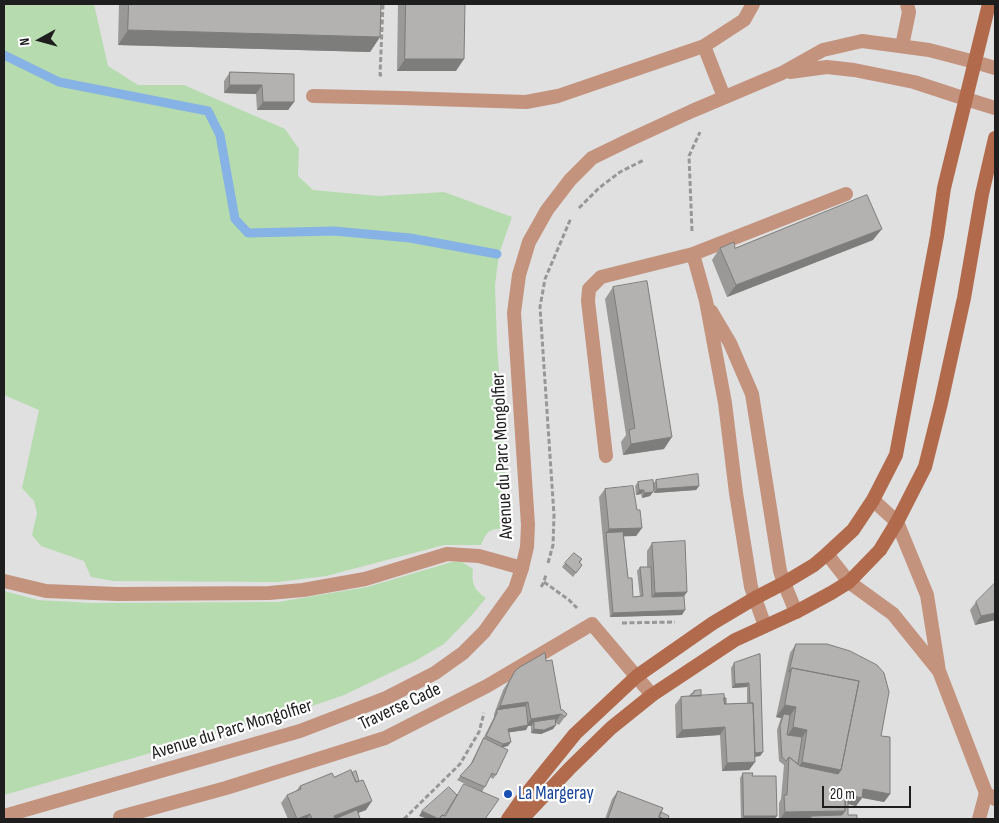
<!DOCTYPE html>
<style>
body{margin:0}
#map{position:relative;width:999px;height:823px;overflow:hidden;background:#e0e0e1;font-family:"Sofia Sans Condensed",sans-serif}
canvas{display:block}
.frame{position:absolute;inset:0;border:5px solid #1e1e1e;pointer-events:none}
.north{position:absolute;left:15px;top:15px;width:50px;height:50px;-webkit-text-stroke:4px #fff;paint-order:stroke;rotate:263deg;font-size:14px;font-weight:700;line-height:20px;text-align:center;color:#1e1e1e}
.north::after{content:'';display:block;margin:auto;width:18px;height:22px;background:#1e1e1e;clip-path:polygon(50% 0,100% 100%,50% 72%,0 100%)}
.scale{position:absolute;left:822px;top:786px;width:89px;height:22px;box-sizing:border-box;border:2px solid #1e1e1e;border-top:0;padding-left:6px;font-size:15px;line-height:18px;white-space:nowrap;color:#1e1e1e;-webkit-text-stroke:4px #fff;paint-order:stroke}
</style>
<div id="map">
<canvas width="999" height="823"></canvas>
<div class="frame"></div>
<div class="north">N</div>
<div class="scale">20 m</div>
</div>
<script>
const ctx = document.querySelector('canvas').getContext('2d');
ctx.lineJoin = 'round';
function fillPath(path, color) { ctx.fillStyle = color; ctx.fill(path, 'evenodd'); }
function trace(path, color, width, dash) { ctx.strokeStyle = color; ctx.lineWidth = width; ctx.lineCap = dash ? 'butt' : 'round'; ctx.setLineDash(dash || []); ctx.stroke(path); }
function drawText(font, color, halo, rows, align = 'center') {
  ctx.font = font + ' "Sofia Sans Condensed",sans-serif'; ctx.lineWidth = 4.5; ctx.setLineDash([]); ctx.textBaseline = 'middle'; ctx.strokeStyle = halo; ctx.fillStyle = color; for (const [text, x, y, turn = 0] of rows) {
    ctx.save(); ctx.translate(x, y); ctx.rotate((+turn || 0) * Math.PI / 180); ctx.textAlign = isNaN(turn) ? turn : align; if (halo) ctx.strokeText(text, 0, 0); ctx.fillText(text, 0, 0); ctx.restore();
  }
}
fillPath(new Path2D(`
 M4 4H94L108 66 138 85H184L285 129 299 149 298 176 313 190 379 196 444 192 512 217 499 254 495 285 497 345 510 528C493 529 488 527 481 545H444L326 576 277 582 113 581 91 577 84 561 41 546 32 535 37 513 34 501 22 488 39 410 4 395Z
 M452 562H462L473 569C471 583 474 590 486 598L471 616 444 644 415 661 344 695 318 704 248 725 4 795V591L38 600 91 603 278 602 367 587Z`), '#b5dbae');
trace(new Path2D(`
 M4 55 59 82 208 111 220 135 235 219 248 233 334 231 410 238 497 254`), '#86b2e5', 9);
trace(new Path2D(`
 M382 75H380L383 4
 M579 208 599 188 620 172 644 160
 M692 231 689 156 700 132
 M548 563 553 545 554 515 540 307 545 279 571 218
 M544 582 569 600 577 608
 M541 587 544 582 546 574
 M622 623 675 622
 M404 819 460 764 479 732 484 713`), '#979797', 3, [5, 2.5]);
trace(new Path2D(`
 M313 96 402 98 526 102 558 96 704 46
 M724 97 704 46 744 20 753 4
 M693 254 706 301 725 403 736 493 751 587 765 626
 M711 311 730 343 752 394 780 571 784 583 796 612
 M606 456 588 301 589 289 601 277 693 254 846 194
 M4 581 46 591 117 594 269 593 303 590 365 579 447 554 479 556 522 568
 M979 819 986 793`), '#c3937e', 14);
trace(new Path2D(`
 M902 46 909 12 907 4
 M790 72 827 67 854 70 914 82 966 99
 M873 500 897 522 927 595 939 671 986 793 995 799
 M827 554 849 582 893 614 939 671
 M4 816 300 731 386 698 435 673 463 653 484 632 515 589 522 568 527 547 528 525 514 313 519 275 529 242 547 210 570 180 592 158 629 140 692 111 782 73 823 50 862 41 929 50 975 62
 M120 817 226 788 385 738 487 686 592 624 652 695`), '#c3937e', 14);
trace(new Path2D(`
 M975 62 995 68
 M966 99 995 108`), '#c3937e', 14);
trace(new Path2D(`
 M508 819 520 802 575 734 637 676 713 623 755 598 784 583 814 565 827 554 853 530 873 500 896 455 937 236 944 188 989 4
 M522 819 570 768 611 728 652 695 735 640 796 612 831 593 849 582 880 550 897 522 925 467 941 403 964 298 982 194 995 138`), '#b16b4c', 14);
fillPath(new Path2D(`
 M119 4H381L380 37 370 52 118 45Z
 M398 4H465L456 71H397Z
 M230 72 294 74V102L288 110H257L256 94 224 93V81Z
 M873 240 727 297 712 260 720 248H735Z
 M613 287 664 449 623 455 621 442 626 435 605 299Z
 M656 480 699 486 696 490 654 493V490L650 496 642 498 641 494 636 495 635 486 638 482 653 484Z
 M605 489 637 510 642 528 636 536H624L628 578 633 597H640L637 571 640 567H647V551L652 543 687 592 684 596 682 615 610 617 599 497Z
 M582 559 580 563 582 565 573 577 562 567 565 563Z
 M976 602 995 620 975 625 970 610Z
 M796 644 881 736 890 794 884 802 862 798 856 806 848 804V815L857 819H779V803L781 799 784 765 779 761 777 730 781 718 776 717 784 680 790 653Z
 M760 654 763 752 760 756 755 757V762L749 770 722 771 720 735 676 738 675 705 681 697 689 696 694 691 701 696 724 698 726 704 747 703V687L732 688 731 668 734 663Z
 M546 661 561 710 567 714 559 725 556 723 553 729 541 734 531 733V726H528L526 730 509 732 508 746 503 747 496 775 493 779 490 777 482 792 457 780 470 765 494 717V714L503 690 515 671Z
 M743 773 752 776 777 816 774 819H741L740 778Z
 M334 777 366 810 358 813 360 818 359 819H288L281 803 287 795 296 791 300 786Z
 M618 791 661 812 668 819H605L612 799Z`), '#9a9997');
fillPath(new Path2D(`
 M128 30 380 37 370 52 118 45Z
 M405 59H464L456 71H397Z
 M230 85H262L256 94 224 93Z
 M263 102H294L288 110H257Z
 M882 229 873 240 727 297 736 285Z
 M672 437 664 449 623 455 631 444Z
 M699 486 696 490 654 493 657 489Z
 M639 490H644L641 494 636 495Z
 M653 492 650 496 642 498 644 493Z
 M642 528 636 536 606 537V533L609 529Z
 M687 592 681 600 649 602 655 593Z
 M685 610 682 615 610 617 613 613Z
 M995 613V620L975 625 981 616Z
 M749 683 747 687 732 688 735 684Z
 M528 702 523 710H497L500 706Z
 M785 705 796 707 788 719 784 714 781 718 776 717Z
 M561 714 555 723 534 722 531 726H528L526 730 505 733 508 729 526 726 531 719Z
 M556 725 553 729 541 734 531 733 534 729Z
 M725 727 720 735 676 738 682 730Z
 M793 727 807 730 799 742 785 739Z
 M511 742 508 746 500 748 503 744Z
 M763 752 760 756 749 757 752 753Z
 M755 762 749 770 722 771 727 763Z
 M802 762 841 770 832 782 794 774Z
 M863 789 890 794 884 802 859 797 862 798 856 806 843 803 846 794Z
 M372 801 366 810 341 819H331L334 816Z
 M422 811 439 819H428L419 816Z
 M845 811 839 819 811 816 809 819H780L785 812Z
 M310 814 307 819H297Z
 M744 816H777L774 819H742Z`), '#7d7d7b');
const building = new Path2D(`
 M129 4H381L380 37 128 30Z
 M406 4H465L464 59H405Z
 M230 72 294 74V102H263L262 85H230Z
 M867 195 882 229 736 285 720 248 734 242 735 248Z
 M647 281 672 437 631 444 629 430 635 428 613 287Z
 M698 474 699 486 657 489 656 480Z
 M653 480 654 489 653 492 644 493V490H639L638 482Z
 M633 486 637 510H640L642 528 609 529 605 489Z
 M623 532 628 578H632L633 597 643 596 640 567H651L652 597 684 596 685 610 613 613 606 533Z
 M685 541 687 592 655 593 652 543Z
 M574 553 582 559 579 562 582 565 576 573 565 563Z
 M995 583V613L981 616 976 602Z
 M796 644H827L850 651 877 665 884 673 889 692 881 736 890 737V794L863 789 862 798 846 794 845 811 785 812 784 795H787L789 757 800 766 838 774 841 770 859 681 792 668 789 672Z
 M545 653 546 661 552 660 561 710H563L567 714 565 717 561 714 531 719 528 702 500 706 509 682 515 671 520 667Z
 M760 654 763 752 755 753 753 703H750L749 683 735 684 734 663Z
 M792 668 859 681 841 770 802 762 807 730 793 727 796 707 785 705Z
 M701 690V696H691V694L694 693V691Z
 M724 694 725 704 753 703 755 762 727 763 725 727 682 730 681 697Z
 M724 698H726V704H725Z
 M526 706 528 725 508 729 511 742 503 744 486 736 497 713V710Z
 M784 714 790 715 787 735 802 737 798 764 789 757 786 761 782 757 780 726Z
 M555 719 556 725 544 730 534 729V722Z
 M484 738 508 750 496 775 492 773 485 787 460 776 472 763Z
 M351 770 356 782 363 780 372 801 334 816 335 819H312L310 814 297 819 287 795 301 789 300 786 332 773 334 777Z
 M356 771 359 781 356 782 352 773Z
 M743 773H753L752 776H776L777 816H744Z
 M464 784 499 799 485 819H439L442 815 445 816Z
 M449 787 457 795 444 816 442 815 439 819 422 811Z
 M618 791 663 808 659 817 664 819H608Z
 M845 798 848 799V815H857V819H811V816L842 815 845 811Z
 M357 810 360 818 357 819H335Z
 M661 812 669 816 668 819H664L659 817Z`);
fillPath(building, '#b3b2b0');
trace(building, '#7d7d7b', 1);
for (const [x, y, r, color] of [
 [508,794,5,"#1a4fb4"]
]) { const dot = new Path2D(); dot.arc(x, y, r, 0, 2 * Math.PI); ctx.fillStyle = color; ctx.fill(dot); trace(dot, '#fff', 2); }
drawText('19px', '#1e1e1e', '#fff', [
 ["Avenue du Parc Mongolfier",503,456,-93],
 ["Traverse Cade",400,707,-25],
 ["Avenue du Parc Mongolfier",232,730,-17]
]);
drawText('19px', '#164399', '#fff', [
 ["La Margeray",518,794]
], 'left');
</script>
